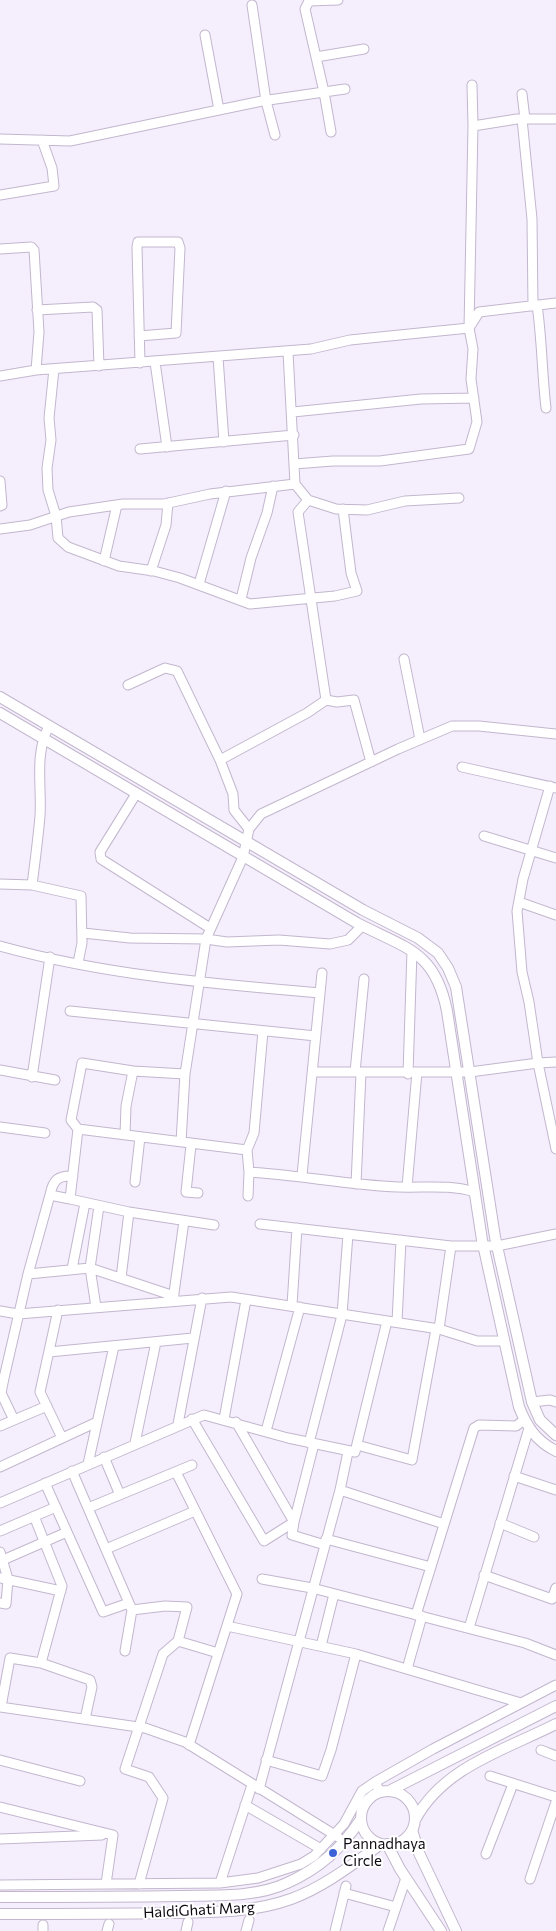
<!DOCTYPE html>
<style>
body{margin:0}
canvas{display:block;background:#f5eefc}
</style>
<canvas width="556" height="1931"></canvas>
<script>
const ctx = document.querySelector('canvas').getContext('2d');
ctx.lineJoin = 'round';
function trace(path, color, width, dash) { ctx.strokeStyle = color; ctx.lineWidth = width; ctx.lineCap = dash ? 'butt' : 'round'; ctx.setLineDash(dash || []); ctx.stroke(path); }
function drawText(font, color, halo, rows, align = 'center') {
  ctx.font = font + ' Commissioner,sans-serif'; ctx.lineWidth = 4; ctx.setLineDash([]); ctx.textBaseline = 'middle'; ctx.strokeStyle = halo; ctx.fillStyle = color; for (const [text, x, y, turn = 0] of rows) {
    ctx.save(); ctx.translate(x, y); ctx.rotate((+turn || 0) * Math.PI / 180); ctx.textAlign = isNaN(turn) ? turn : align; if (halo) ctx.strokeText(text, 0, 0); ctx.fillText(text, 0, 0); ctx.restore();
  }
}
const minor = new Path2D(`
 M338 0 309 1 305 9 324 92 345 89
 M252 5 266 101 275 135
 M205 35 219 110
 M316 57 364 49
 M472 85 473 126
 M522 94 525 119
 M522 119 532 219 533 306
 M0 139 70 141 262 101 324 92 331 132
 M0 195 54 186 52 168 42 140
 M0 249 31 247 34 250 39 332 36 370
 M537 305C542 339 542 374 546 408
 M37 310 93 307 97 310 99 366
 M139 336 176 333 180 248 178 242H138L137 247 140 363
 M288 352 295 484 308 500 336 509 367 510 405 501 459 498
 M218 357 224 442
 M155 362 167 447
 M54 369 49 418 51 440 47 468 48 490 56 516 58 538 68 547 119 566 154 571 180 578 250 604 335 596 357 591 351 573 343 509
 M0 376 36 370 311 349 350 340 469 328 479 312 556 303
 M293 412 421 399 474 398
 M140 449 294 435
 M294 464 333 461H380L469 449 477 422 471 379 473 349 469 328 473 126 517 119H556
 M0 481 2 505 0 506
 M308 500 298 512 326 700
 M0 529 30 525 69 512 123 504H164L210 494 295 484
 M104 561 117 505
 M151 571 166 525 168 503
 M199 584 226 491
 M241 599 251 558 267 513 273 486
 M404 659 420 739
 M128 685 165 668 177 671 220 760 233 794 234 810 249 829
 M220 760 307 713 326 700 337 702 354 700 371 762
 M462 767 556 788
 M136 794 100 852 101 859 210 928
 M484 836 556 858
 M0 884 32 885 81 896 82 943 78 963
 M32 885C35 862 38 839 40 816 42 786 34 754 49 726
 M519 902 556 915
 M83 933 130 938 206 939 227 942 279 940 330 944 348 940 362 926
 M0 946C104 975 213 984 320 993
 M70 1011 316 1036
 M556 1062 538 1063 556 1149
 M0 1070 55 1080
 M313 1072H470L538 1063 529 1002 522 972 517 911 523 879 550 786
 M355 1072 364 979
 M185 1074 133 1071 82 1063 71 1120 78 1129 247 1150 249 1172C299 1175 348 1185 398 1187 425 1188 449 1184 475 1192
 M408 1074 412 951
 M32 1077 50 957
 M0 1127 45 1133
 M125 1135 126 1106 133 1071
 M181 1142 185 1074 206 939 243 857 249 829 261 814 398 749 452 726H479L556 734
 M191 1145 186 1192 198 1193
 M247 1150 254 1133 263 1031
 M302 1175 322 973
 M135 1182 140 1137
 M356 1184 361 1073
 M407 1187 417 1072
 M50 1195C53 1180 58 1175 73 1176
 M248 1196 249 1172
 M70 1199 129 1212 214 1225
 M260 1224 451 1246H497L556 1234
 M72 1269 85 1203
 M28 1274 90 1268 174 1296
 M121 1278 129 1212
 M173 1300 184 1221
 M292 1305 297 1228
 M96 1307 90 1268 99 1206
 M58 1310 40 1392 62 1438
 M0 1311 18 1314 231 1297 439 1329 477 1341H504
 M397 1322 401 1240
 M439 1329 451 1246
 M49 1352 193 1338
 M532 1402 550 1400 556 1402
 M192 1419 264 1541 294 1522 314 1444
 M224 1419 246 1300
 M14 1420 1 1393 4 1378 28 1274 50 1195 70 1199 78 1129
 M236 1422 294 1522 292 1535 325 1545
 M178 1424 202 1298
 M0 1426 47 1406
 M266 1431 300 1307
 M135 1443 156 1342
 M309 1443 342 1315 348 1234
 M357 1445 412 1460 436 1329
 M104 1457 120 1495
 M88 1464 114 1346
 M0 1467 97 1422
 M72 1471 132 1610 165 1606 187 1607 178 1641 163 1654 125 1769 149 1777 163 1798 139 1884
 M176 1472 237 1594 189 1745
 M514 1476 556 1490
 M45 1483 103 1612 129 1603
 M340 1490 444 1524
 M0 1503 204 1415 288 1438 355 1452 387 1321
 M88 1508 192 1465
 M34 1516 62 1586 41 1663
 M500 1523 534 1537
 M0 1531 56 1507
 M326 1539 431 1567
 M106 1549 195 1511
 M0 1552 8 1579 6 1604 0 1603
 M3 1560 67 1532
 M484 1575 552 1599 556 1588
 M0 1578 61 1591
 M262 1579 312 1588 525 1643 556 1655
 M416 1615 474 1428 479 1425 516 1426 524 1420
 M227 1626 356 1654 331 1750 322 1776 266 1760
 M469 1628 529 1428
 M178 1641 218 1653
 M321 1646 334 1594
 M125 1651 132 1610
 M356 1654 521 1703
 M407 1669 422 1616
 M0 1707 145 1728 185 1742 338 1837
 M1 1707 10 1658 41 1663 90 1680 92 1687 85 1719
 M541 1750 556 1756
 M0 1760 80 1781
 M490 1776 556 1797
 M259 1789 340 1490 348 1452
 M380 1792 375 1782 433 1749 556 1685
 M245 1805 321 1849
 M0 1807 113 1835
 M0 1839 102 1835
 M486 1854 513 1784
 M530 1879 556 1802
 M220 1883 252 1785
 M106 1884 113 1835
 M0 1885 220 1883 258 1878 301 1864 314 1856 344 1824 362 1791 375 1782
 M344 1893 396 1907
 M43 1925V1931
 M107 1931 109 1924
 M186 1931 188 1922
 M246 1931 249 1920
 M335 1931 346 1886
 M388 1931 406 1878`);
const tertiary = new Path2D(`
 M0 697 363 910 418 938 438 953 448 968 456 987 495 1237 532 1402 540 1420 556 1435
 M0 713 357 923C407 949 435 951 447 1011L482 1240 519 1407C527 1427 536 1441 556 1451
 M389 1791 556 1706
 M361 1818a27 27 0 1 1 54 0a27 27 0 1 1-54 0Z
 M415 1820C443 1767 505 1750 556 1724
 M412 1830 419 1853 456 1931
 M387 1844 400 1869 441 1931
 M0 1897C60 1897 119 1897 179 1896 214 1895 255 1898 287 1883 320 1868 341 1849 361 1819
 M0 1914C57 1914 114 1914 171 1913 211 1912 252 1913 291 1899 324 1887 353 1864 381 1844`);
trace(minor, '#c2b7ce', 11);
trace(tertiary, '#c2b7ce', 12);
trace(minor, '#fff', 9);
trace(tertiary, '#fff', 10);
for (const [x, y, r, color] of [
 [333,1853,5,"#3c63d5"]
]) { const dot = new Path2D(); dot.arc(x, y, r, 0, 2 * Math.PI); ctx.fillStyle = color; ctx.fill(dot); trace(dot, '#fff', 2); }
drawText('15px', '#0e0a12', '#fff', [
 ["Pannadhaya",343,1844],
 ["Circle",343,1861]
], 'left');
drawText('15px', '#0e0a12', '#fff', [
 ["HaldiGhati Marg",199,1910,-3]
]);
</script>
